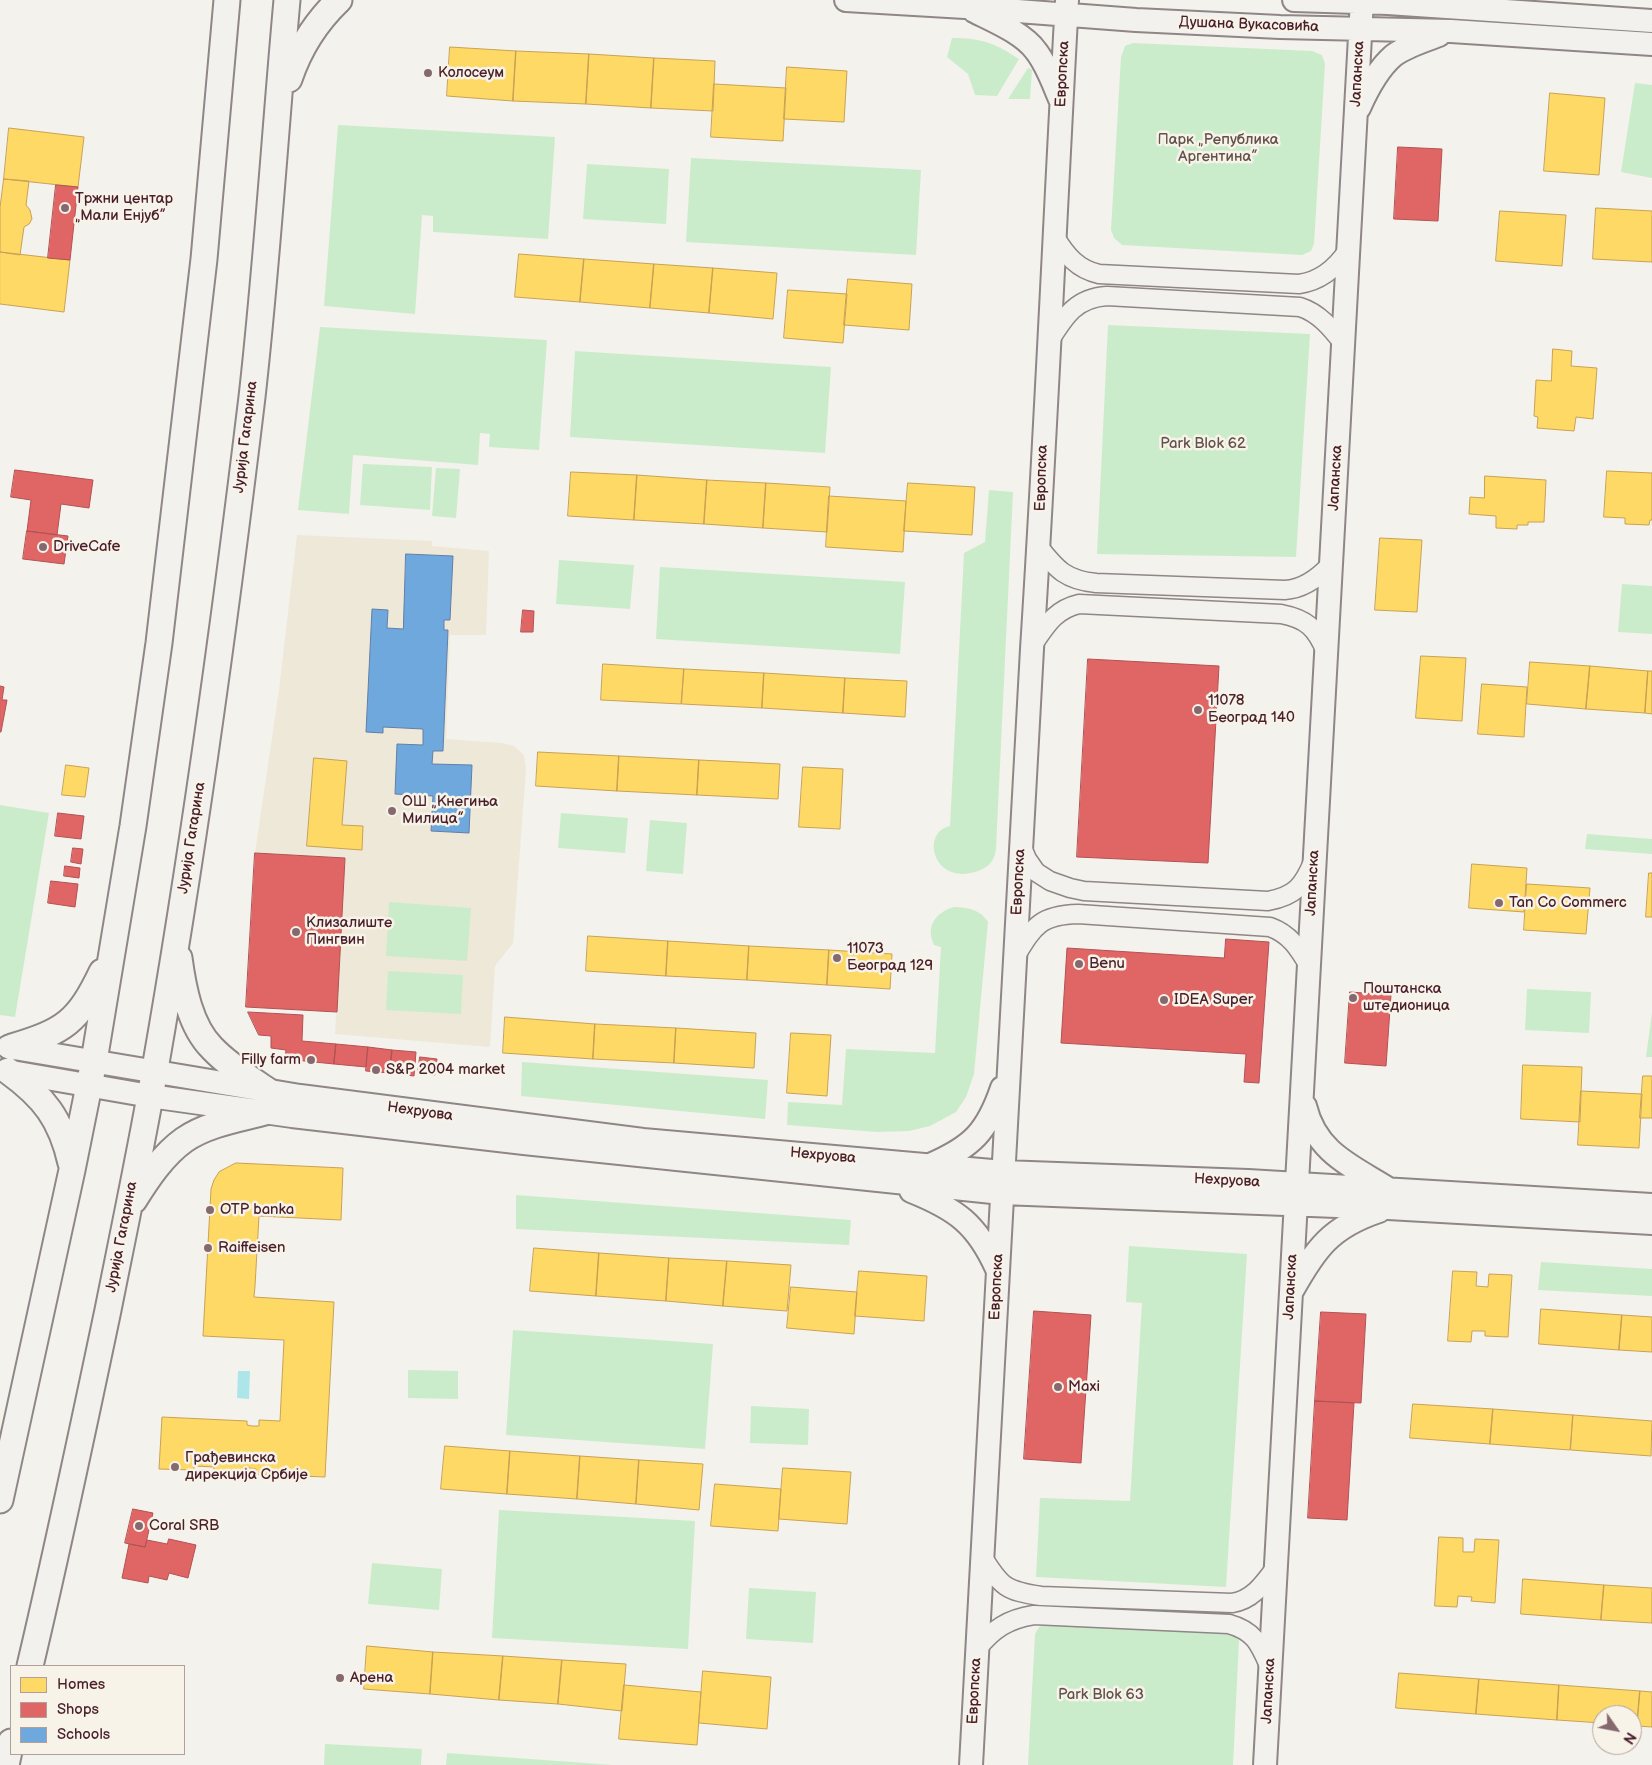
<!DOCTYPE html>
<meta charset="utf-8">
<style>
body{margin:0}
#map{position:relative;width:1652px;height:1765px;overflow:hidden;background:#f4f2ec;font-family:"Balsamiq Sans",sans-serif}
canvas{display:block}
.legend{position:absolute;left:10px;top:1665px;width:175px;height:90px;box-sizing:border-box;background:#f7f3e8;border:1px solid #b29e9c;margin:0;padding:6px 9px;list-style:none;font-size:15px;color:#4a1f2b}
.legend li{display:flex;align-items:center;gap:10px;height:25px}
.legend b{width:25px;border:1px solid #b29e9c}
.north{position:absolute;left:1592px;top:1705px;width:50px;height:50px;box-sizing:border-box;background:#f7f3e8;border:1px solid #b29e9c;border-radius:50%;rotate:123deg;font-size:14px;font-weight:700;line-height:20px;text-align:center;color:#4a1f2b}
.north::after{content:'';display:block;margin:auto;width:18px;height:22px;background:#86696f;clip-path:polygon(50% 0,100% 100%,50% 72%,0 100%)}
</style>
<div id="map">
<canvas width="1652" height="1765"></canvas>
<ul class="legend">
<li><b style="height:14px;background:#ffd966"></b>Homes</li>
<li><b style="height:14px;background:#e06666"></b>Shops</li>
<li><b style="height:14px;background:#6fa8dc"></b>Schools</li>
</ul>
<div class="north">N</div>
</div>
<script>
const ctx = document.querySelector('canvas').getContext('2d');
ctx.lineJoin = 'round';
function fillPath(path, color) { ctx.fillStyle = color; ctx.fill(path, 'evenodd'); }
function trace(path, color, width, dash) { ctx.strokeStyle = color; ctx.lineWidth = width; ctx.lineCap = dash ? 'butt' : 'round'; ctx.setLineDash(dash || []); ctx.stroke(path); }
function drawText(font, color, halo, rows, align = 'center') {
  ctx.font = font + ' "Balsamiq Sans",sans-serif'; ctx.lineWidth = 5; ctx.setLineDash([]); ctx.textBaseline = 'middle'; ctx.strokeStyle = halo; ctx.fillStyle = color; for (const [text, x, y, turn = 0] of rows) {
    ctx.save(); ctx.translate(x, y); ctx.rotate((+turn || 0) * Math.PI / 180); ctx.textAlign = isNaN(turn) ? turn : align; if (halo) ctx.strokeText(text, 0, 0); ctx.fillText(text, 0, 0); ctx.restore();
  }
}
fillPath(new Path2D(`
 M297 535 432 541V546L489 551 486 635H450L446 739 502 743 514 746 524 755 526 769 513 943 495 966 490 1047 335 1034 345 858 255 853 279 690Z`), '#eee8d9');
fillPath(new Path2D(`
 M952 38C981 38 995 43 1019 59L997 96 975 95 968 74 947 57Z
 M1133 43 1312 51 1322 55 1325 64 1314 244 1311 251 1302 255 1122 245 1114 238 1111 230 1121 57 1125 46Z
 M1028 68 1032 70 1030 99H1008Z
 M1635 83 1652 85V178L1621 172Z
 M338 125 555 137 548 239 433 232V216L422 215 415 314 324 306Z
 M691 158 921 170 916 255 686 242Z
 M587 164 669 169 666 224 583 219Z
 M1108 325 1310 334 1296 557 1097 554Z
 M320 327 547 340 539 450 489 447 490 434 480 433 478 465 353 455 349 514 298 510Z
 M575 351 831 367 825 453 570 437Z
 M363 464 432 467 430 510 360 505Z
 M436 468 460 469 456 518 432 516Z
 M989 490 1013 492 996 849C995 860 989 867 978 871 933 887 920 832 950 826L964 553 985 542Z
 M559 560 634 565 630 609 556 604Z
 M660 567 905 582 900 654 656 639Z
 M1622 584 1652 586V634L1618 632Z
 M0 805 49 813 15 1017 0 1015Z
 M561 813 628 818 625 853 558 848Z
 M650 820 687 823 683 874 646 871Z
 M1587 834 1652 839V854L1585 849Z
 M389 902 471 908 467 961 386 956Z
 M954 907C967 907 981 910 988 922L974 1074 966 1097 956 1112 930 1126 909 1131 877 1132 787 1125 788 1102 842 1105 846 1049 935 1053 941 947 934 945C925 926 936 912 954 907Z
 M388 971 463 975 461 1014 386 1010Z
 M1527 989 1591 992 1589 1033 1525 1030Z
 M1652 1012V1057H1646Z
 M522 1062 768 1080 765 1119 521 1096Z
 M516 1195 851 1220 849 1245 516 1229Z
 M1129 1246 1247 1254 1226 1587 1036 1577 1040 1498 1130 1501 1142 1303 1126 1302Z
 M1541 1262 1652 1269V1296L1538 1290Z
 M513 1330 713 1344 705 1449 506 1435Z
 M408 1370 458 1371V1399L408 1398Z
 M751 1406 809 1409 808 1445 750 1443Z
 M499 1510 695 1521 688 1649 492 1638Z
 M372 1563 442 1569 439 1610 368 1604Z
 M749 1588 816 1592 813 1643 746 1639Z
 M1045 1624 1223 1629 1234 1633 1239 1640 1233 1765H1028L1035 1634 1039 1627Z
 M325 1744 422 1749 421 1765H324Z
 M447 1753 613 1765H446Z`), '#cbeccb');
fillPath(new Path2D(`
 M238 1371H250L249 1399 237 1398Z`), '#ade6e8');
const homes = new Path2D(`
 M450 47 516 51 513 101 447 96Z
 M516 51 589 54 586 104 513 101Z
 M589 54 654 58 651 108 586 104Z
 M654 58 715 61 713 111 651 108Z
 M787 67 847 71 844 122 784 119Z
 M714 84 786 88 783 141 711 137Z
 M1550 93 1605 98 1599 175 1544 171Z
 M9 128 84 137 78 187 4 179Z
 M4 179 29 181 26 205 30 210 32 219 29 224 24 227 20 255 0 252V208Z
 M1596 208 1652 211V262L1593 259Z
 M1500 211 1566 215 1562 266 1496 261Z
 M0 252 70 260 64 312 0 304Z
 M519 254 584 259 580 302 515 297Z
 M584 259 654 264 650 308 580 302Z
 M654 264 713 268 709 313 650 308Z
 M713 268 777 273 773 319 709 313Z
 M848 279 912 284 909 330 844 325Z
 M788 290 847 294 843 343 784 338Z
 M1553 349 1572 351 1571 366 1597 368 1593 419 1576 417 1574 431 1537 428 1538 417 1534 416 1536 380 1551 381Z
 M1607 471 1652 473V520H1650L1649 525 1625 524V518L1604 517Z
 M571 472 637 475 634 520 568 516Z
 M637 475 707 480 704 524 634 520Z
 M1485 476 1546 480 1544 522H1528V525H1517V529L1496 528V516L1469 514 1470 497 1484 498Z
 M707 480 766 483 763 528 704 524Z
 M766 483 830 487 827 532 763 528Z
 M908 483 975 487 972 535 904 531Z
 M829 496 906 501 903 552 826 547Z
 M1380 538 1422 540 1417 612 1375 610Z
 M1421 656 1466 658 1462 721 1416 718Z
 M1530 662 1590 666 1586 709 1527 704Z
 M603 664 684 669 681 704 601 700Z
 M1590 666 1648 671 1645 713 1586 709Z
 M684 669 764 673 762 708 682 704Z
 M1648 671H1652V714L1645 713Z
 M764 673 845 678 843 713 762 708Z
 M845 678 907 681 905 717 843 713Z
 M1482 684 1527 687 1524 737 1478 734Z
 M538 752 619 756 617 791 536 786Z
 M619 756 699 760 697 795 617 791Z
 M314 758 347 761 342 825 363 826 362 850 307 846Z
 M699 760 780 764 778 799 697 795Z
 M66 765 89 768 85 797 62 795Z
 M803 767 843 769 840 829 799 827Z
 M1472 864 1527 868 1524 912 1469 908Z
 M1649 873H1652V917H1646Z
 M1527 884 1590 888 1586 934 1524 930Z
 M588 936 668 941 666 976 586 971Z
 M668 941 749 946 747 980 666 976Z
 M749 946 829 950 827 985 747 980Z
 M829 950 892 954 890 989 827 985Z
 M505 1017 595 1024 593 1059 503 1053Z
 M595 1024 676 1028 674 1063 593 1059Z
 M676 1028 756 1033 754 1068 674 1063Z
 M791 1033 831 1035 827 1096 787 1093Z
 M1523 1065 1582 1067 1580 1122 1521 1119Z
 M1643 1076H1652V1118H1640Z
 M1581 1091 1642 1094 1639 1148 1578 1145Z
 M236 1163 343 1168 341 1220 259 1216 255 1286 254 1297 334 1302 325 1477 256 1474V1469L250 1468H243V1473L214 1471V1467L194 1466V1470L159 1469 162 1417 247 1421V1425L252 1426H259V1420L280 1421 284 1340 203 1336 211 1189 214 1180 219 1172Z
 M534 1248 599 1253 596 1296 530 1291Z
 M599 1253 669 1258 666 1301 596 1296Z
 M669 1258 727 1261 723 1306 666 1301Z
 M727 1261 791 1265 787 1311 723 1306Z
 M859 1271 927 1276 924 1321 855 1316Z
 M1453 1271 1477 1272 1476 1286 1488 1287 1489 1274 1512 1275 1508 1337 1485 1336V1331H1472L1471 1342 1448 1341Z
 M791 1287 857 1292 854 1334 787 1328Z
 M1541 1309 1622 1315 1619 1350 1539 1344Z
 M1622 1315 1652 1317V1352L1619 1350Z
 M1413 1404 1493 1409 1490 1444 1410 1438Z
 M1493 1409 1573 1415 1570 1450 1490 1444Z
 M1573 1415 1652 1421 1651 1456 1571 1450Z
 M445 1446 510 1451 507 1494 441 1489Z
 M510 1451 580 1456 577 1499 507 1494Z
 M580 1456 639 1460 636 1504 577 1499Z
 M639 1460 703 1464 699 1510 636 1504Z
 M783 1468 851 1472 847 1524 779 1519Z
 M715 1484 781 1489 778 1531 711 1526Z
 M1439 1537 1463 1538V1552H1474L1475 1539 1499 1540 1495 1603 1471 1601 1472 1597 1458 1596 1457 1607 1435 1606Z
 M1523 1579 1604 1585 1601 1620 1521 1614Z
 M1604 1585 1652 1588V1623L1601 1620Z
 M367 1646 433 1652 430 1694 364 1689Z
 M433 1652 503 1656 499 1700 430 1694Z
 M503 1656 562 1660 558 1704 499 1700Z
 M562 1660 626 1664 622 1711 558 1704Z
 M703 1671 771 1677 767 1729 699 1723Z
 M1399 1673 1479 1679 1476 1714 1396 1708Z
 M1479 1679 1559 1685 1557 1720 1476 1714Z
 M624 1685 701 1692 697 1745 619 1739Z
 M1559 1685 1640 1691 1637 1725H1632V1715H1602V1723L1557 1720Z
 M1640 1691 1652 1692V1727L1637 1726Z`);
fillPath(homes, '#ffd966');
trace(homes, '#c9a154', 1);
const shops = new Path2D(`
 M1398 147 1442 149 1438 221 1394 219Z
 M56 185 78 187 70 260 48 258Z
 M15 470 93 480 89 508 61 504 57 535 27 531 31 500 11 497Z
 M27 531 68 536 64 564 23 559Z
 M523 610 534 611 533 632H521Z
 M1088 659 1219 666 1208 863 1077 857Z
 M0 686 4 687 2 700H7L1 732H0Z
 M58 813 84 816 81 839 55 836Z
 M73 848 83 849 81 864 71 862Z
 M255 853 345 858 337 1012 246 1007Z
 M65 866 80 868 79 878 64 876Z
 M51 881 78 884 75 907 48 903Z
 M1226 939 1269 942 1259 1083 1244 1082 1246 1054 1061 1043 1067 948 1224 958Z
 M1350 992 1391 995 1386 1066 1345 1063Z
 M248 1012 303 1015 302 1041 336 1044 334 1064 285 1059 286 1050 271 1048V1036L259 1035Z
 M336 1044 368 1047 366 1067 334 1064Z
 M368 1047 392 1050 390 1073 366 1071Z
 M392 1050 416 1052 414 1076 390 1073Z
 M420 1057 437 1059 435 1075 418 1073Z
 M1034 1311 1091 1315 1081 1463 1024 1459Z
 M1321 1312 1366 1314 1361 1403 1315 1401Z
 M1315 1401 1354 1403 1347 1520 1308 1518Z
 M133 1509 153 1513 145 1547 125 1543Z
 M169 1539 196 1545 188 1578 169 1573 167 1580 149 1576 148 1583 122 1578 129 1544 145 1547 147 1540 167 1544Z`);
fillPath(shops, '#e06666');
trace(shops, '#b35154', 1);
const schools = new Path2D(`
 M406 554 453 556 450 620H444V630H448L443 751H433L432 764 472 765 469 833 431 831 433 796 395 794 397 744 423 745V729L383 727V733L366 732 372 609 388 610 387 628 403 629Z`);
fillPath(schools, '#6fa8dc');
trace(schools, '#647fa7', 1);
const minor = new Path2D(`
 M1055 237C1066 255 1077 269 1099 274L1299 284C1321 281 1336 268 1348 250
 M1050 340C1065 316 1076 298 1107 296L1300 307C1319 313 1331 328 1343 343
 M1039 547C1057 570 1066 580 1096 583L1285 590C1304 589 1319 577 1331 564
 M1032 646C1046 626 1054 610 1079 604L1281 614C1307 619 1316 628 1326 652
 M1021 845 1027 859 1036 872 1050 881 1070 888 1084 891 1268 901C1295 896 1303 886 1313 862
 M1015 957C1034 926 1040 915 1078 914L1270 927C1290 934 1299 949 1309 966
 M982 1556C1001 1587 1006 1591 1041 1596L1232 1603C1253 1600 1264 1583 1276 1567
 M977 1649C993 1629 1008 1619 1034 1615L1229 1624C1255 1631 1260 1645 1270 1668`);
const tertiary = new Path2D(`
 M846 0 965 7 1136 20 1280 27 1451 31 1652 44
 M1294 0 1388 3 1652 21
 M974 11C994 21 1023 33 1036 51 1047 65 1053 83 1060 99
 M1359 108C1367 90 1378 69 1393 56 1406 46 1424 41 1439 35
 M8 1047 300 1096 643 1140 1003 1172 1248 1181 1652 1205
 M6 1071 150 1096 292 1116 524 1143 1002 1193 1388 1208 1652 1223
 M1305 1106C1316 1152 1350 1165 1387 1188
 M930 1165C972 1147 987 1132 1002 1088
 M911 1191C956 1209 977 1224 997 1269
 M1292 1291C1316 1248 1331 1227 1379 1211
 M971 1765 1032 649C1046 433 1055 216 1067 0
 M1265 1765 1362 0`);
const secondary = new Path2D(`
 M289 79C299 49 316 22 339 0
 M179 958C183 988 190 1026 212 1048 228 1065 249 1078 268 1091
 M12 1047C65 1031 78 1022 102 972
 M8 1071C44 1097 61 1119 71 1163
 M134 1200C147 1179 163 1155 184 1140 207 1124 238 1119 265 1112
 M0 1500 72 1170 94 1061 133 826 159 643 204 259 227 0
 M30 1666C58 1548 83 1429 108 1310 124 1230 141 1149 155 1069 194 846 225 621 252 397 267 265 275 132 287 0
 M6 1765 11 1742`);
trace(minor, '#8f8685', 21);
trace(tertiary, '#8f8685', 26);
trace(secondary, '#8f8685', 29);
trace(minor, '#f2f1ed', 18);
trace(tertiary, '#f2f1ed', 22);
trace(secondary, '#f2f1ed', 25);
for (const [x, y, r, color] of [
 [428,73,5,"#86696f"],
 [65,208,5,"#86696f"],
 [43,547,5,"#86696f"],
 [1198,710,5,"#86696f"],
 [392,811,5,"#86696f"],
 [1499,903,5,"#86696f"],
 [296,932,5,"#86696f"],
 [837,958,5,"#86696f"],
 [1079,964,5,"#86696f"],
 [1353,998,5,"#86696f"],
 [1164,1000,5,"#86696f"],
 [311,1060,5,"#86696f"],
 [376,1070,5,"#86696f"],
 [210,1210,5,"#86696f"],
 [208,1248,5,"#86696f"],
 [1058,1387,5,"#86696f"],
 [175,1467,5,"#86696f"],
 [139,1526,5,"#86696f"],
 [340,1678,5,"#86696f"]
]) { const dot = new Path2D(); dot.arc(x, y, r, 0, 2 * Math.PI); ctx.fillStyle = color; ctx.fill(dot); trace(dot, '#f7f3e8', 2); }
drawText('15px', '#4a1f2b', '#f7f3e8', [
 ["Душана Вукасовића",1249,25,2],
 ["Европска",1063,74,-87],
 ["Јапанска",1358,74,-87],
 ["Јурија Гагарина",246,437,-83],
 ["Европска",1042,478,-88],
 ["Јапанска",1336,478,-87],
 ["Јурија Гагарина",192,838,-81],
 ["Европска",1019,882,-87],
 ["Јапанска",1313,883,-87],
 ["Нехруова",420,1112,8],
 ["Нехруова",823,1156,5],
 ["Нехруова",1227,1181,3],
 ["Јурија Гагарина",122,1237,-79],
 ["Европска",997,1287,-87],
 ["Јапанска",1291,1287,-87],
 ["Европска",975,1691,-87],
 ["Јапанска",1269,1691,-87]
]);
drawText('15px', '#4a1f2b', '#f7f3e8', [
 ["Колосеум",438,73],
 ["Тржни центар",75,199],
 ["„Мали Енјуб”",75,216],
 ["DriveCafe",53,547],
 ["11078",1208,701],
 ["Београд 140",1208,718],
 ["ОШ „Кнегиња",402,802],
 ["Милица”",402,819],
 ["Tan Co Commerc",1509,903],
 ["Клизалиште",306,923],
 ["Пингвин",306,940],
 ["11073",847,949],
 ["Београд 129",847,966],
 ["Benu",1089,964],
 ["Поштанска",1363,989],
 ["штедионица",1363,1006],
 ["IDEA Super",1174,1000],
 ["Filly farm",301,1060,"right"],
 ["S&P 2004 market",386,1070],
 ["OTP banka",220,1210],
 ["Raiffeisen",218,1248],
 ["Maxi",1068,1387],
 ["Грађевинска",185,1458],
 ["дирекција Србије",185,1475],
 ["Coral SRB",149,1526],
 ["Арена",350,1678]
], 'left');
drawText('15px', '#62514c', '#f7f3e8', [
 ["Парк „Република",1218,140],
 ["Аргентина”",1218,157],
 ["Park Blok 62",1203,444],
 ["Park Blok 63",1101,1695]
]);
</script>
